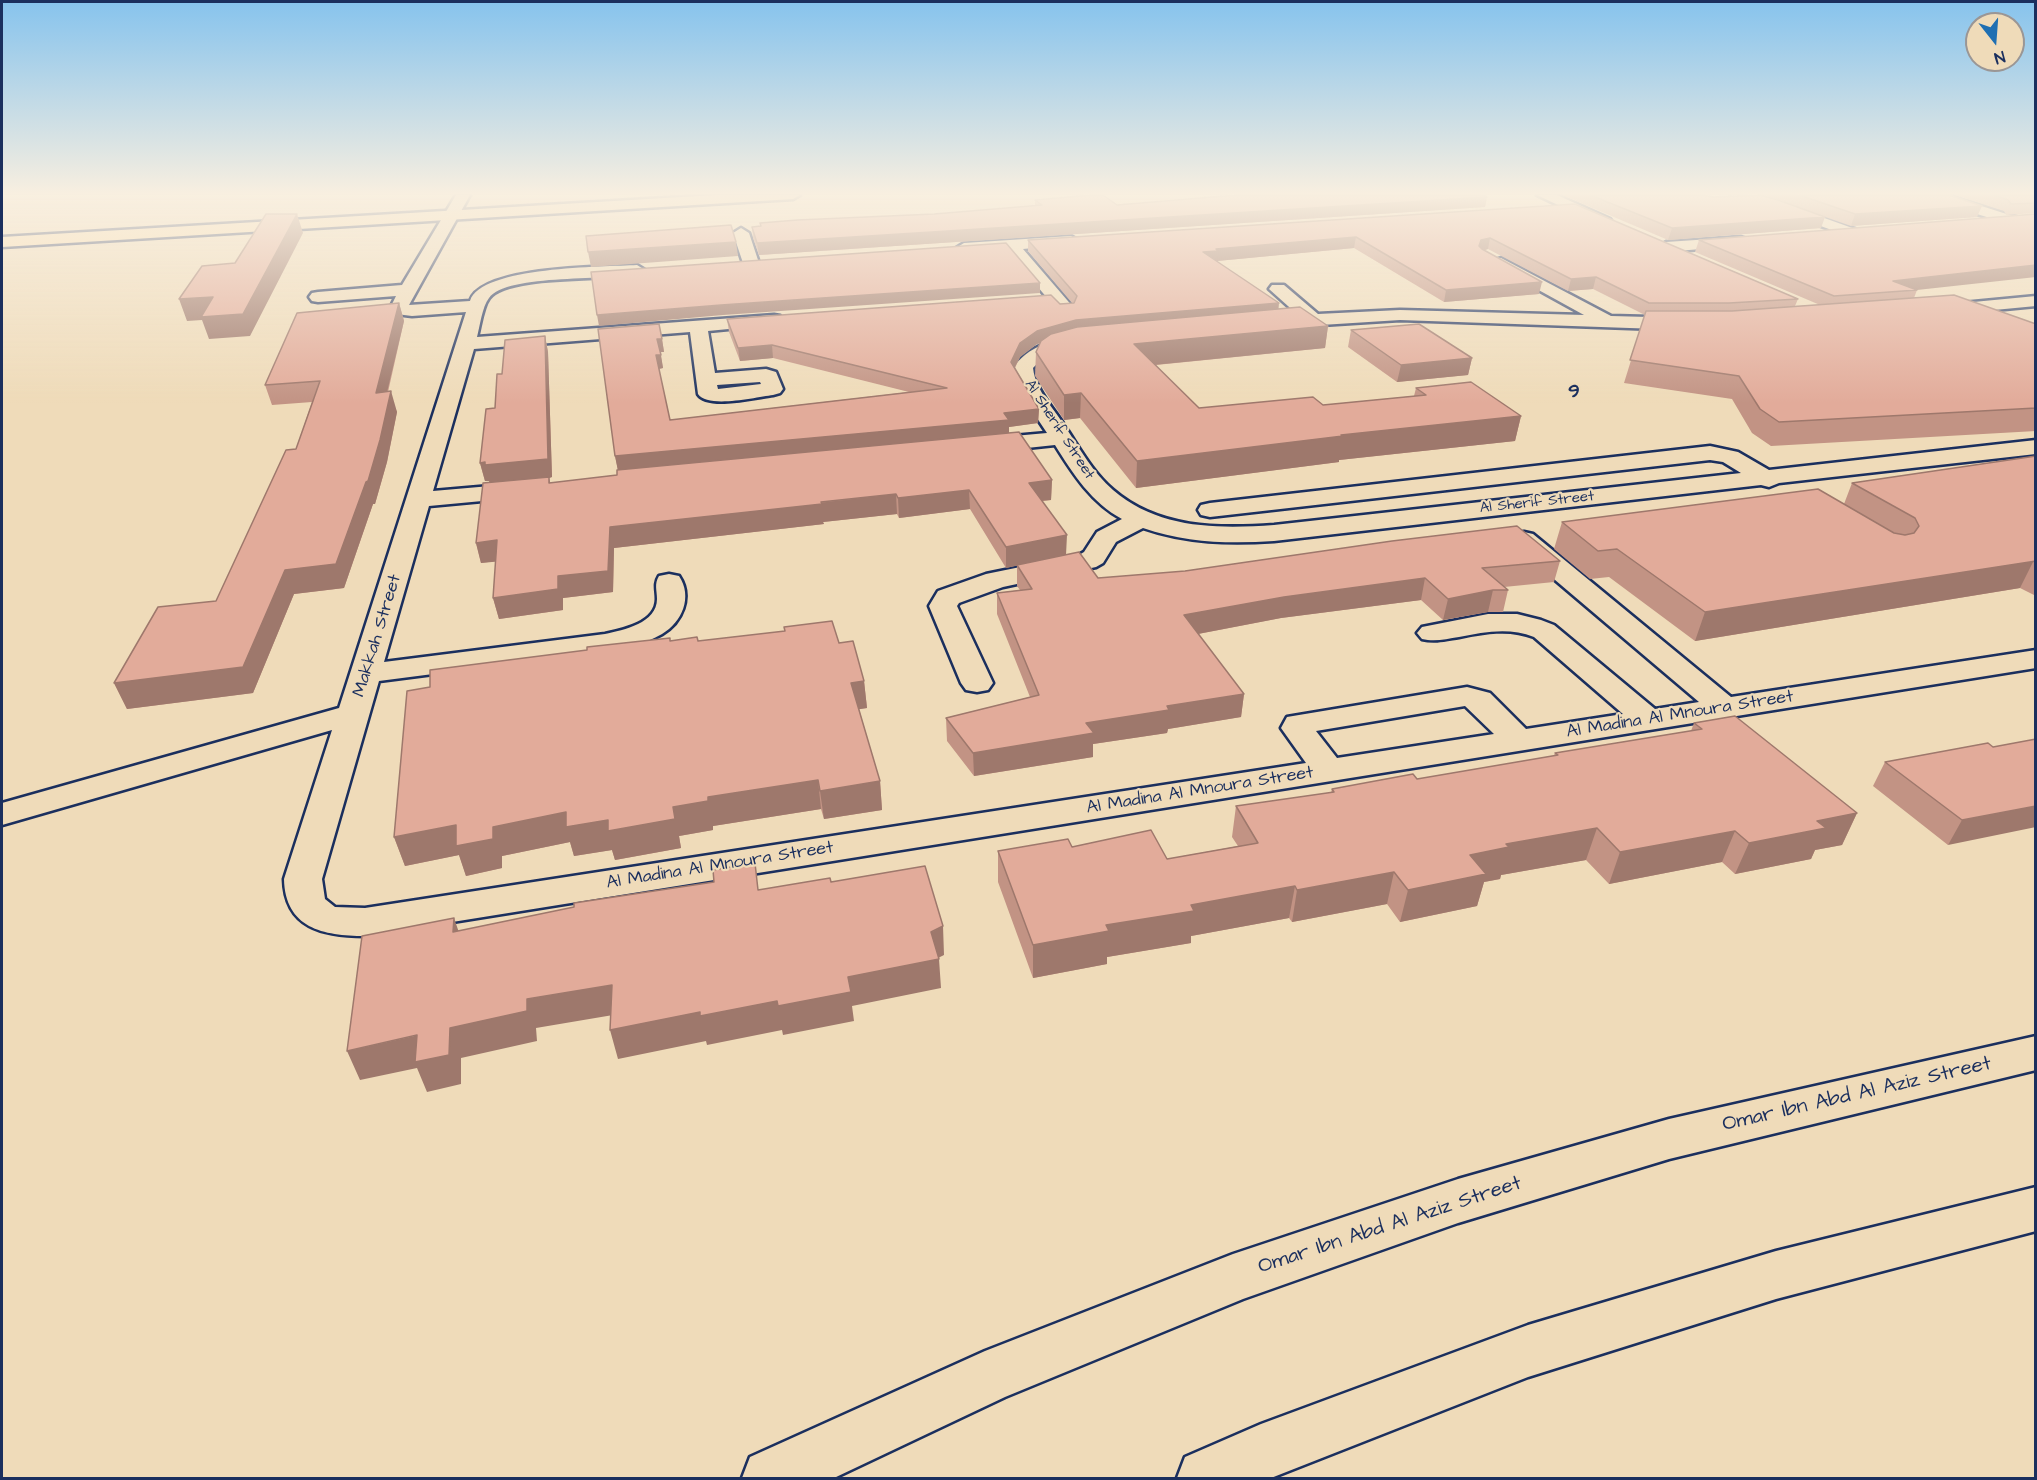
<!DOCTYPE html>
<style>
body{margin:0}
#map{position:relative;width:2037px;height:1480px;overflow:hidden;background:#efdbb9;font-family:"Architects Daughter",sans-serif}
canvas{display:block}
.frame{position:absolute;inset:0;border:3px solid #1b2f5e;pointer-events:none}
.north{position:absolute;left:1965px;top:12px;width:60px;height:60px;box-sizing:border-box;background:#efdbb9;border:2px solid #9a9695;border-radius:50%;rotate:163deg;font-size:16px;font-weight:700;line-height:24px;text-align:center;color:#1b2f5e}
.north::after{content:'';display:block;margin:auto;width:21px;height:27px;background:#1f6fb2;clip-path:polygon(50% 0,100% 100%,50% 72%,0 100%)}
</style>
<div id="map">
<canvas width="2037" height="1480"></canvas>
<div class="frame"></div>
<div class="north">N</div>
</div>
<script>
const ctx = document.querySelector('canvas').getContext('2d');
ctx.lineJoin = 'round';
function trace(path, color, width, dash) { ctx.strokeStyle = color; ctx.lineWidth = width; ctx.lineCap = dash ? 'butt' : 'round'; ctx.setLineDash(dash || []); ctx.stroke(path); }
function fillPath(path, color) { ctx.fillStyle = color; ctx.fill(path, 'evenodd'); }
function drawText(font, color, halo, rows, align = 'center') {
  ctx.font = font + ' "Architects Daughter",sans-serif'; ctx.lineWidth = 4.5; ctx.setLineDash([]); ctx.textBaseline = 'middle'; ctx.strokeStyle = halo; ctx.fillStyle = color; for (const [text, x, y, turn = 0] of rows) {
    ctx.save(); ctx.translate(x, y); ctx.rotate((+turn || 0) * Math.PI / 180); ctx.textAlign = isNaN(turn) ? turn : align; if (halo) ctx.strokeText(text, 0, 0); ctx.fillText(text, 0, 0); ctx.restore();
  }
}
const minor = new Path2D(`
 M456 195H470L409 305 470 301C481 266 604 267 637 265L645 270 643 274C612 281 507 273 489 298 482 307 480 326 477 337L774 315 780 316 783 320 780 324 708 331 715 373 766 369 776 372 783 389 780 393 773 395C756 397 708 409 698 394L690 332 474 349 433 491 525 483 534 485 537 490 534 495 525 497 429 506 384 662 605 634C624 630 657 623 657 599 657 590 654 584 659 576L669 574 679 576C693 597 682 622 662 634 627 654 581 655 542 660 487 667 433 674 379 681L322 879 325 899 335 907 365 908 1306 763 1281 728 1287 717 1467 687 1490 693 1526 729 1623 714 1534 637C1509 627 1484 632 1459 637 1446 639 1435 642 1422 639L1417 633 1422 627 1488 614H1517L1541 620 1554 625 1655 709 1699 702 1515 546 1511 540 1515 534 1524 532 1533 534 1731 697 2036 650V668L365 936C323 936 285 928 284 879L332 730 2 825V803L339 708 466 312 412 316 396 314 391 306 396 296 318 302 312 301 309 297 312 293 318 292 402 285ZM760 382 761 384 718 389 717 385ZM1465 706 1494 734 1337 758 1316 731Z
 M1537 195H1557L1610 219 1612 222 1610 225H1600Z
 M1924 195H1947L2019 218 2021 221 2019 224H2009L1926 198Z
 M1782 203 1858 230 1861 233 1853 238 1848 236 1777 210 1775 207Z
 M741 228 749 233 759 263 757 266 751 268 743 263 733 233Z
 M1071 236 1079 241 1076 244 1023 249 1099 337 1097 341C1075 346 1050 350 1033 368 1036 392 1054 408 1066 428 1080 449 1093 473 1113 490 1158 529 1218 529 1274 525L1741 473 1723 462 1710 460 1210 517 1201 515 1198 510 1201 505 1210 503 1710 446 1738 452 1769 470 2036 440V454L1779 483 1769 487 1761 485 1274 541C1230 544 1186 543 1143 528L1116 542 1103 563 1096 567 1003 587 959 603 957 606 993 683 988 690 977 692 966 690 961 683 929 606 938 591 986 574 1079 555 1084 552 1097 532 1122 519C1092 503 1073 474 1055 445L980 453 972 451 969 446 972 441 980 439 1047 433 1019 391 1013 368C1028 346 1053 340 1078 335L1007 250 964 253 956 248 964 243Z
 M1741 237 1747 239 1749 242 1747 245 1666 252 1658 247 1666 242Z
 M1501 258 1611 316 1687 318 1694 320 1696 324 1694 328 1687 330 1400 320 1274 328 1268 326 1265 322 1268 318 1298 315 1269 289 1272 285H1284L1318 314 1400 310 1584 315 1495 266 1493 263 1495 260Z
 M2036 296V306L1942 315 1936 314 1933 310 1936 306 1942 305Z
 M2036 1036V1070L1669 1159 1458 1223 1243 1299 1005 1397 834 1478H742L750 1457 985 1351 1233 1254 1458 1179 1669 1119Z
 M2036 1187V1231L1776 1299 1528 1377 1271 1478H1177L1185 1457 1261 1424 1528 1325 1776 1251Z`);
const major = new Path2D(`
 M716 195H800L793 199 2 247V237Z`);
trace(minor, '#1b2f5e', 5);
trace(major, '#1b2f5e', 5);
fillPath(minor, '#efdbb9');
fillPath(major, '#fbddab');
fillPath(new Path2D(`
 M1562 195H1704L1713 197 1774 199 1765 195H1949L1977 217 1851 226 1797 207 1821 228 1668 240Z
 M1955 195H2036V213L2006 215 2004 211Z
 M1487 197 1485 207 759 255 753 238 752 227 760 226V223L934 214 1035 206V200L1117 205Z
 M1575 204 1798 299 1795 306 1820 305 1695 252 1699 240 1917 290 1914 298 2036 324V431L1771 446 1752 433 1732 399 1624 383 1645 315 1593 289 1568 291 1488 249 1484 250 1539 294 1444 302 1354 248 1217 261 1278 309 1328 326 1325 348 1156 365 1199 408 1323 405 1414 396 1416 388 1521 416 1515 441 1339 460V462L1136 488 1080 418 1064 420 1035 376 1036 352 1040 343 1037 344 1020 357 1015 368 1039 409 1038 423 1009 427V433L1052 480 1051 500 1042 501 1066 555 1098 578 1560 561 1554 582 1504 587 1508 590 1503 612H1488L1443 620 1421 600 1281 618 1198 634 1244 694 1241 717 1168 729 1167 733 1093 744V757L974 776 947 741 946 718 1030 697 997 614V593L1020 590 1017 586V565H1019L1006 568 970 509 899 518 897 514 823 522 824 524 614 548 613 592 563 598V610L499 619 493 598 496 561 481 563 476 543 489 482V481H485L480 463 495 408 502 374 545 336 548 352 552 477 549 478 550 483 617 475 618 470 615 456 662 339 664 352H660L663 368 659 369 670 420 909 392 773 358 740 361 729 332 727 319 1072 303 1028 251V240Z
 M399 303 404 321 388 392 397 412 387 462 375 504H373L344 588 294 594 253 693 127 709 114 683 216 601 296 449 312 402 272 405 265 385Z
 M1351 330 1472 358 1468 375 1397 382 1348 347Z
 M2036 456V596L2020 588 1695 641 1609 577 1590 579 1554 549 1562 522 1844 504 1852 483Z
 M670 641H698L864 681 867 708 859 709 880 781 882 810 824 819 821 809 713 826V830L679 836 681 848 615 860 612 850 574 856 570 842 502 856V868L466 876 459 855 405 866 394 837 430 687Z
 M1694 723 1857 813 1842 845 1815 850 1811 859 1735 874 1722 862 1609 884 1586 860 1501 875 1500 879 1484 882 1477 906 1400 922 1387 904 1292 922 1289 918 1191 936V943L1107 957V964L1033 978 998 882V851L1072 847 1167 859 1238 846 1232 837 1236 806 1331 793 1332 789 1417 779 1554 756 1555 753 1691 731Z
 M2036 739 1948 845 1873 786 1885 762 1993 747Z`), '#c29384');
fillPath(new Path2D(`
 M1487 197 1485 207 759 255 757 243Z
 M1982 206 1977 217 1851 226 1855 214Z
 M297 214 303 233 250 336 209 339 202 320 187 321 179 299 213 297Z
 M1825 217 1821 228 1668 240 1672 228Z
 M1356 237 1354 248 1217 261 1203 252 1216 249Z
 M1490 238 1488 249 1479 252V246L1481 240Z
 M736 242 738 256 591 267 588 252Z
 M2036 265V277L1917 290 1893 281Z
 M1596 277 1593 289 1568 291 1571 279Z
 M1542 282 1539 294 1444 302 1446 290Z
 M1040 283V293L723 315 599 326 597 315 721 305Z
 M399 303 404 321 382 413 376 393Z
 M1279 303 1278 315 1076 333 1037 344 1020 357 1011 375V362L1020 343 1037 331 1076 320Z
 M1328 326 1325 348 1133 367 1134 344Z
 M545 336 548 352 552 477 549 478 553 496 490 483 489 481H485L480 463Z
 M657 339H662L664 352H660Z
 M772 345 773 358 740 361 738 348Z
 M656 355H661L663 368 658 369Z
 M1472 358 1468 375 1397 382 1401 365Z
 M391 391 397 412 387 462 375 504H373L344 588 294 594 253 693 127 709 114 683 285 570Z
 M1081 393 1080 418 1064 420V395Z
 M1039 409 1038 423 1009 427V434L618 471 615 456Z
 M1521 416 1515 441 1339 460V462L1136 488 1137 461 1341 435Z
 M1052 480 1051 500 1029 502V483Z
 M969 490 970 509 899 518 898 498Z
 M896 494 897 514 823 522 824 524 614 548 613 592 563 598V610L499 619 493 598 558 576 610 527Z
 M1067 535 1066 555 1006 568V547Z
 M497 540 503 561 481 563 476 543Z
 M2034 560 2020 588 1695 641 1705 612Z
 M1425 578 1421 600 1281 618 1182 637 1184 615 1284 597Z
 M1493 590 1488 612 1443 620 1448 599Z
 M864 681 867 708 854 710 851 683Z
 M1244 694 1241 717 1168 729 1167 733 1093 744V757L974 776 973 753 1086 723 1167 706Z
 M818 780 821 809 713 826V830L679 836 681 848 615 860 612 850 574 856 570 842 502 856V868L466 876 459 855 405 866 394 837 456 825 493 827 566 812 673 807 708 797Z
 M880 781 882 810 824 819 820 791Z
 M2036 806V827L1948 845 1962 820Z
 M1857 813 1842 845 1815 850 1811 859 1735 874 1749 843 1817 821Z
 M1597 828 1586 860 1501 875 1500 879 1484 882 1477 906 1400 922 1408 890 1470 855 1506 844Z
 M1735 831 1722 862 1609 884 1620 852Z
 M1394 872 1387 904 1292 922 1297 890Z
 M1295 886 1289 918 1191 936V943L1107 957V964L1033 978V945L1106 925 1191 905Z
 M454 918 464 947 453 932Z
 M943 926 944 955 934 960 939 959 941 988 852 1006 854 1021 783 1035 782 1030 707 1045 706 1041 618 1059 610 1030 848 977Z
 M612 985 619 1014 536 1028 537 1041 461 1058V1084L427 1092 417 1068 360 1080 347 1051 450 1028 527 999Z`), '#9e786c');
const building = new Path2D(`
 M1091 195H1103L1117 205 1236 195H1482L1487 197 757 243 752 227 761 226 760 223 797 220 934 214 1042 205 1035 200Z
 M1590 195H1704L1713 197 1760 195 1778 200 1825 217 1672 228Z
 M1799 195H1949L1982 206 1855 214Z
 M1994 195H2036V203L2011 204 2008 200Z
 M1575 204 1798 299 1729 303H1649L1596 277 1571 279 1490 238 1481 240 1479 246 1482 249 1542 282 1446 290 1356 237 1216 249 1218 251 1203 252 1279 303 1076 320 1037 331 1020 343 1011 362 1039 409 1004 413 1009 420 615 456 598 329 659 324 662 339H657L661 355H656L670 420 947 388 772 345 738 348 727 319 1051 295 1060 304 1074 303 1077 296 1028 240Z
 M266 214H297L243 314 201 317 213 297 179 299 202 266 235 263Z
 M2036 214V265L1893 281 1917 290 1834 296 1699 240Z
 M731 225 736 242 588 252 586 236Z
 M1006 243 1040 283 721 305 597 315 591 272Z
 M1954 295 2036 324V408L1779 422 1760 409 1739 376 1630 360 1646 311H1732Z
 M399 303 376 393 391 391 380 440 368 481 366 482 336 564 285 570 243 667 114 683 158 607 216 601 286 450 296 449 320 381 265 385 297 313Z
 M1300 307 1328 326 1134 344 1199 408 1313 397 1323 405 1426 395 1416 388 1471 382 1521 416 1341 435 1343 436 1137 461 1081 393 1064 395 1036 352 1041 341 1051 334 1077 327Z
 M1419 324 1472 358 1401 365 1351 330Z
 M545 336 548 459 485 465V462L480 463 486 409 495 408 497 374H502L505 340Z
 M1019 432 1052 480 1029 483 1067 535 1006 547 969 490 898 498 896 494 821 502 822 504 610 527 608 571 558 576V589L493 598 497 540 476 543 483 483 549 477V483L617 475V470Z
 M2036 456V561L1705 612 1617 549 1598 551 1562 522 1818 489 1894 533 1905 535 1914 533 1919 526 1915 518 1852 483Z
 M1517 526 1560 561 1482 568 1508 590H1493L1448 599 1425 578 1284 597 1184 615 1244 694 1167 706 1169 710 1086 723 1094 733 973 753 946 718 1039 695 997 593 1032 589 1017 565 1079 552 1098 578 1185 571 1392 541Z
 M832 621 839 643 853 641 864 681 851 683 880 781 820 791 818 780 708 797V801L673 807 675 819 608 831V820L566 827V812L493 827V839L456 846V825L394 837 407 691 430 687V670L587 650V647L670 638V641L697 637 698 641 785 631 784 627Z
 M1735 716 1857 813 1817 821 1826 828 1749 843 1735 831 1620 852 1597 828 1506 844 1509 847 1470 855 1486 874 1408 890 1394 872 1297 890 1295 886 1191 905 1194 911 1106 925 1109 931 1033 945 998 851 1068 839 1072 847 1151 830 1167 859 1258 843 1236 806 1334 792 1332 789 1413 774 1417 779 1558 755 1555 753 1702 729 1694 723Z
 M2036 739V806L1962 820 1885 762 1988 743 1993 747Z
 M755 863 758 890 830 878 831 882 925 866 943 926 931 932 939 959 848 977 851 992 778 1006 777 1001 700 1016V1012L610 1030 612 985 527 999V1011L450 1028 449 1055 415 1062 417 1035 347 1051 362 936 454 918 453 932 574 907V903L714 882 713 870Z`);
fillPath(building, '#e2ab9a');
trace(building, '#9e786c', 1.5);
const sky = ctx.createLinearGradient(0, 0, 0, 403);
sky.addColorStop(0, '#86c3ed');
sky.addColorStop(0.48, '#f8efe0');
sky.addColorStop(1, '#f8efe000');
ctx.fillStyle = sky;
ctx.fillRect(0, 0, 2037, 403);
drawText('15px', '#1b2f5e', '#efdbb9', [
 ["Al Sherif Street",1059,430,57],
 ["Al Sherif Street",1537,503,-6]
]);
drawText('18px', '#1b2f5e', '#efdbb9', [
 ["Makkah Street",378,636,-73],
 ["Al Madina Al Mnoura Street",1680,715,-9],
 ["Al Madina Al Mnoura Street",1200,791,-9],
 ["Al Madina Al Mnoura Street",720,866,-9]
]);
drawText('bold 20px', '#1b2f5e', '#efdbb9', [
 ["9",1574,393]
]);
drawText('21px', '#1b2f5e', '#efdbb9', [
 ["Omar Ibn Abd Al Aziz Street",1857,1095,-13],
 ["Omar Ibn Abd Al Aziz Street",1390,1226,-18]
]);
</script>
